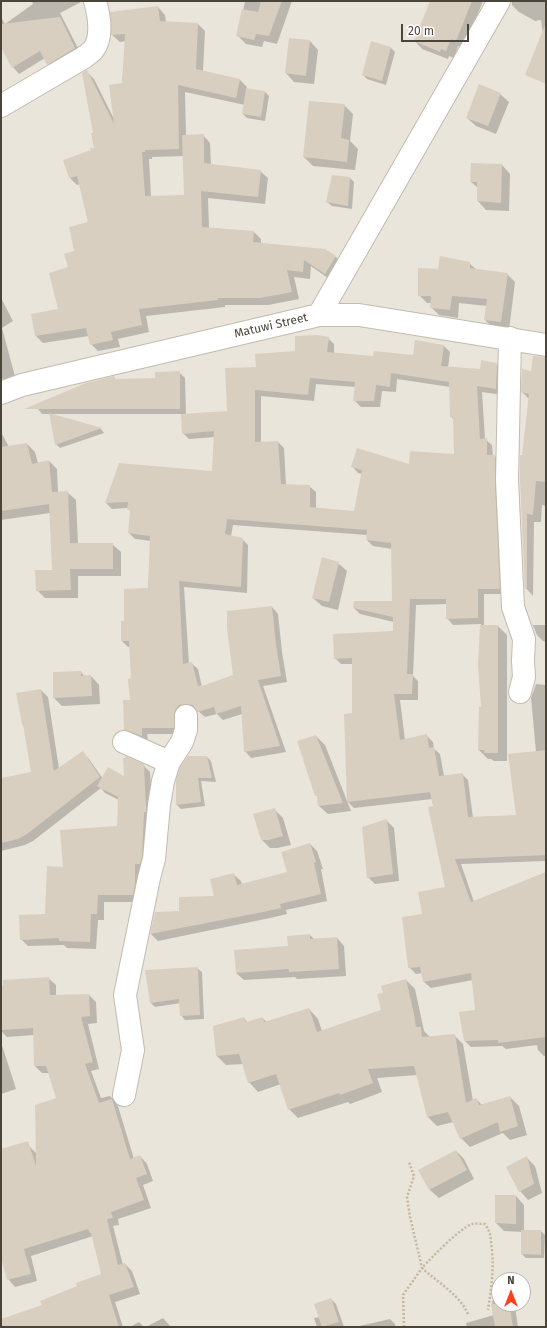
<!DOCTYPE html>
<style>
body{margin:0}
#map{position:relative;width:547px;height:1328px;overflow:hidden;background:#f6f3ec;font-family:"Fira Sans",sans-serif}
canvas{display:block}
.frame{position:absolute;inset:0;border:2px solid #4b4439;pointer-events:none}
.north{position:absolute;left:491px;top:1272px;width:40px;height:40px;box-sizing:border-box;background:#fff;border:1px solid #b7b4b0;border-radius:50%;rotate:0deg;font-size:11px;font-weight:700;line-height:16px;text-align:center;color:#4b4439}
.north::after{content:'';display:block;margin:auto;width:14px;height:18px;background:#fc3f1d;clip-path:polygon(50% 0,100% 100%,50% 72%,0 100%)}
.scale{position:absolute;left:401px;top:24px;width:68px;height:18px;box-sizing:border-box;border:2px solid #4b4439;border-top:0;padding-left:5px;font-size:12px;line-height:14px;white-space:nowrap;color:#4b4439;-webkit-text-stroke:3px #fff;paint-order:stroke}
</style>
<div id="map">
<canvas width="547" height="1328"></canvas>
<div class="frame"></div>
<div class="north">N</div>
<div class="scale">20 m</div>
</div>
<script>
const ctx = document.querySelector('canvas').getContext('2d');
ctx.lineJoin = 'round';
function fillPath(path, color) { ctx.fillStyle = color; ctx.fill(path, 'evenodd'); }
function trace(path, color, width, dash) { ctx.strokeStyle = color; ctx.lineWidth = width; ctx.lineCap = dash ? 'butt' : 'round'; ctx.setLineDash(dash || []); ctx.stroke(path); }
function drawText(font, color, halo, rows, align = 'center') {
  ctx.font = font + ' "Fira Sans",sans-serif'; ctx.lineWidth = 4; ctx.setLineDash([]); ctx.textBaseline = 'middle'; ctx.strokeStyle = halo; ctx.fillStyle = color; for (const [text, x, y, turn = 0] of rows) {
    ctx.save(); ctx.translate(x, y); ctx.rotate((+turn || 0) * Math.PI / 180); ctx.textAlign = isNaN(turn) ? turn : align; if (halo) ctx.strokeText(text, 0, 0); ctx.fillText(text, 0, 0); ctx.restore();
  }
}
fillPath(new Path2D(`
 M1 1H546V1327H1ZM499 1280H523V1304H499Z`), '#eae5da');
fillPath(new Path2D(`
 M32 1H80L81 2 60 13 81 54 54 70 48 64 45 58 19 74 13 67 1 45V17L5 24 33 4Z
 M245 1H292L277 44 264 41 262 47 246 44 238 36Z
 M431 1H483L464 48 458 46 454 58 449 56 448 59 422 49 415 41Z
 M512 1H546V58L541 20 535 21 519 12 512 5Z
 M158 7 165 15 166 22 198 24 205 31 203 71 240 80 247 87 246 89 265 92 269 96 265 121 247 118 243 114 245 105 185 92 186 136 203 135 210 143 211 165 260 171 268 178 265 204 208 198 209 228 254 232 261 239V244L325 250 336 257 343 264 332 281 311 266 310 279 294 277 299 299 268 305H225V307L146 316 149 332 118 339 120 347 98 351 91 344 89 336 43 343 36 336 59 310 69 268 75 252 89 223 80 184 77 185 70 178 95 148 87 72 94 79 114 119 122 83 126 41 120 42 112 35ZM184 156 185 196 151 197 149 159H152V157Z
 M310 41 318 50 314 84 294 82 286 73Z
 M391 48 395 52 386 85 367 79 363 75Z
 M500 94 509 102 496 134 476 126 467 118Z
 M344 105 353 114 350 141 358 149 355 170 313 166 304 157Z
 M502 165 510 174 509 211 486 210 478 201V188L471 182Z
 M350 178 354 182 352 209 332 206 327 202Z
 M469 263 477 270 507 274 515 282 509 330 493 328 485 320 487 306 459 303 458 318 439 315 431 307V303H427L419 295 439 270Z
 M1 298 13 321 2 328 17 384 10 387 1 377Z
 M328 338 334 344V353L374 357 414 356 444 346 450 352 448 368 481 370 496 364 503 370 502 395 482 392 485 439 492 445 493 456H495L501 462 505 594H484V626H498L507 635V761H494L491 759H488L479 750 482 708 479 665 481 624 453 625 447 618V604L416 605 413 676 418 681V700H400L405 740 426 735 433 742 434 749 440 754 444 776 462 774 468 780 473 818 517 816 536 752 531 698 536 684 546 685V861L461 864 474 902 546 885V1055L544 1056 538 1050 537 1045 506 1049 502 1046 471 1047 465 1041 477 1010 473 980 431 988 424 982 423 973 416 974 409 967 424 915 447 888 432 799 354 808 348 802 345 715 353 714V664H341L335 658 394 632V622L360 614 354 608 393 602 392 549 373 546 367 540V535L233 525 231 536 242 539 248 545 247 593 184 587 189 664 191 663 198 669 202 687 234 676 272 607 278 614 282 652 287 682 263 686 286 752 251 758 245 751 242 714 223 720 217 714 205 717 198 711 192 709 179 734H147L148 742 131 736 125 729 131 701 132 679 130 647H128L122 641 126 622 148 589 151 541 135 539 129 533 131 512 128 508 112 509 106 503 213 472 215 437 189 439 183 433 182 414H42L37 408 114 377 116 380 156 379 179 372 185 378 186 415 228 412 257 368 296 352ZM397 379 450 387 451 416 454 420 455 455 410 465 352 466 358 473 362 474 355 512 316 509V492L309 486 286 485 284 448 278 442 261 443V396L314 401 316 384 356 387 354 400 361 407H380L382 391 396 392Z
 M546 374V506L542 505 541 522H534L533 596 526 588 523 456 529 399 522 392Z
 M50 415 101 429 104 433 60 448 56 444Z
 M1 432 9 447 27 444 35 452 38 463 49 461 57 469 58 493 67 492 76 500 78 544H112L121 552V576H78V598H45L37 590 53 571 50 513 1 520Z
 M338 563 347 571 338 610 322 606 313 598Z
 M533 625H546V642L543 641 537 635Z
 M81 672 85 677 91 676 99 685 100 704 62 706 54 698Z
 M41 690 48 697 59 769 82 752 89 759 103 779 125 778 143 765 150 772 153 817 139 902H104V920H98L96 949 67 948 64 945 28 946 21 939 46 915 64 868 118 826 119 800 105 793 101 788 33 841 25 845 1 851V779L32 773 24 726 22 724Z
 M316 736 325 745 351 811 328 814 319 806 318 797 316 795Z
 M207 757 211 761 216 782 201 781 205 806 181 809 177 805V780Z
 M274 809 283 818 291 845 277 848H270L262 840Z
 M387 821 394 828 399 881 375 884 368 877Z
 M310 844 317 851 323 869H321L327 901 286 910 287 914 270 918 158 941 151 934 156 913 180 912 215 897 234 875 241 881 242 885 288 873Z
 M310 935 314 939 337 938 344 946 346 976 297 979 295 977 244 980 236 973 289 947 288 937Z
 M197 968 202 972 204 1019 185 1020 181 1015V1003L155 1007 151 1003 146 971Z
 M48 978 56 985V996L89 995 96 1002 97 1023 88 1024 99 1069 91 1071 101 1098 110 1096 117 1103 134 1159 140 1156 147 1164 153 1181 143 1185 151 1208 118 1219 119 1225 113 1226 123 1265 125 1264 132 1271 140 1294 115 1302 123 1327H91L103 1275 93 1236 31 1256 37 1281 15 1287 8 1279 1 1254V1150L28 1145 37 1154 105 1132 49 1073H42L35 1066 34 1035 7 1037 1 1031V1005Z
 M406 980 415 989 424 1031 430 1037 454 1035 463 1044 473 1101 476 1099 482 1105 510 1097 519 1106 527 1135 510 1140 503 1133 470 1147 461 1138 454 1122 437 1126 428 1117 417 1075 377 1078 382 1092 350 1104 348 1102 298 1118 289 1109 281 1084 258 1092 249 1082 243 1064 226 1065 217 1056 214 1027 244 1018 248 1023 262 1018 267 1022 309 1009 318 1019 322 1031 382 1010 385 993Z
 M1 1042 16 1089 1 1094Z
 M456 1151 464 1159 474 1179 439 1198 430 1190 420 1170Z
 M526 1157 535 1166 542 1193 528 1200 520 1191Z
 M516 1196 524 1205V1231H541L545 1235 544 1258H526L522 1254V1232L504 1231 496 1223Z
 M331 1299 336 1304 344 1327H317L314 1318 320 1317Z
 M499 1300V1304H513L515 1306 518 1327H467L466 1323 494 1315 492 1301Z
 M163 1318 171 1327H146Z
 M390 1319 395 1324 396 1327H355Z
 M139 1322 144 1327H130Z`), '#0003');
fillPath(new Path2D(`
 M261 1H282L269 36 256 34 254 40 236 36 242 9 258 12Z
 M430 1H472L456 41 451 39 446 51 441 49 440 52 414 41Z
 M158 6 160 21 198 23 196 69 240 79 236 98 178 85 179 149 145 150V152H142L145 196 184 195 182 135 204 134V163L261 170 258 197 201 191 202 227 254 231 253 242 325 249 336 256 325 274 304 260 303 272 287 270 292 292 260 298H218V300L139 309 142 325 111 332 113 340 90 345 86 328 35 336 31 314 58 309 49 273 68 267 64 254 74 251 69 227 88 222 77 176 69 178 63 160 91 150 90 148H94L91 133H93L82 73 87 70 114 124 109 85 122 83 125 34 111 35 110 12Z
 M60 17 75 48 47 65 40 51 12 68 1 47V24Z
 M545 25H546V84L525 75Z
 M289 38 310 40 306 76 285 73Z
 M371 41 391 47 382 81 362 75Z
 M479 84 501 93 488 126 466 118Z
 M246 88 265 91 261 117 242 114Z
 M309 101 345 104 341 138 349 140 347 162 303 157Z
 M471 163 502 164 501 203 477 201V182H470Z
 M332 175 350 177 348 206 326 202Z
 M440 256 470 262V268L508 273 501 322 484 320 487 299 452 296 450 310 430 308 431 296H418V268L438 269Z
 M317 335 329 337 327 352 373 356 374 351 413 355 415 340 444 345 441 366 480 369 481 360 497 363 496 389 477 386 480 439 487 438V455H495V481L500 589H478V618L446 619V599H410L407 674H413L412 694H394L400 740 427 734 429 748 434 747 439 776 463 773 468 817 516 815 508 754 546 750V855L455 859 471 902 546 872V1037L498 1043V1040L464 1041 459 1012 475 1010 471 973 423 982 420 967 408 968 402 917 422 914 418 892 445 887 428 807 433 806 430 792 347 802 344 714 352 713V658L334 659 333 634 393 631V617L353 608 354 601H392L391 543 366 540 367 530 227 519 225 534 243 538 241 587 179 581 183 664 192 662 198 686 202 685V686L233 675 227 629V611L272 606 276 645 281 676 258 680 280 746 244 752 241 706 216 714 214 707 197 712 193 705 186 704 179 705 175 710 174 716V728H142V736L129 731 124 730 123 700H130L128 679 131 678 129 641H121V621H124V589L148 588 150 536 128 533 130 510H127L128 502 105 503 119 463 212 471 214 431 182 434 181 414 227 411 225 368 256 367 255 354 295 351V336ZM391 373 449 382 450 417H453L454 454 410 451 409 464 357 448 351 467 362 470 354 511 310 507V485L281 484 278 441 255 442V390L308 395 310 378 355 382 353 401H374L376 385 390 387Z
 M533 356 546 357V482L536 481 533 515 527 514V589H525L520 480V455H522L529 394 521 392 522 369 531 371Z
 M180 371V409H24L86 383 114 376 115 379 155 378V372Z
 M49 413 102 428 55 445Z
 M27 443 32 464 49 460 52 492 68 491 70 543H113V569H70L71 590 36 591 35 570H52L49 504 1 511V447Z
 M322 557 339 562 329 602 312 598Z
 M480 625H498V753H484V750H478L479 707H481L478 665Z
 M81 671V676L91 675 92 696 53 698V672Z
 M41 689 54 771 83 751 100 777 27 834 18 839 1 843V778L31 772 23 724H22L16 693Z
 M316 735 343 803 318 806 317 795 315 796 297 741Z
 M125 756 144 764 146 809V812H144L142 857 140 864H135V884L133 895H98L97 914H91L90 942 59 941V938L20 940 19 915 45 914 47 866 63 867 60 830 117 826 118 797 97 786 108 767 124 776 123 758H125Z
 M188 756H207L212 778H198L201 802 176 805V780L180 767Z
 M275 808 283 836 268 840H261L253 814Z
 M387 819 393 874 367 878 362 827Z
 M310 843 316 862 314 863 321 894 280 904 281 908 263 912 150 934 155 912 179 911V897L214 896 210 879 234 873 237 885 287 872 281 852Z
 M310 934V939L337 937 339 969 289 972V969L236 973 234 950 288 946 287 936Z
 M198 967 200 1015 180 1016 179 999 150 1003 145 970Z
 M49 977 50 995 89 994 90 1016 81 1017 93 1062 85 1064 99 1103 112 1099 130 1159 140 1155 147 1174 136 1178 144 1200 111 1212 113 1218 107 1219 118 1265 125 1263 134 1287 109 1295 119 1327H1V1319L42 1305 40 1301 77 1286 76 1283 101 1274 91 1233H90L88 1229 24 1249 31 1274 7 1280 1 1258V1149L28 1141 36 1166 35 1105 56 1098 46 1066H34L33 1028 1 1030V986H3V980Z
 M406 979 414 1014 416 1027H421L422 1037 455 1034 466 1103 476 1098 479 1105 510 1096 518 1126 500 1132 498 1122 460 1139 448 1112 427 1117 414 1066 368 1069 373 1083 340 1095 339 1093 288 1110 276 1074 248 1083 239 1054 216 1056 213 1026 244 1017 246 1022 263 1017 264 1022 309 1008 317 1032 381 1010 377 994 383 993 381 986Z
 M456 1150 467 1170 429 1190 418 1170Z
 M527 1156 534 1184 519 1192 506 1167Z
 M495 1195H516V1224L495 1223Z
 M521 1230H541V1255L521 1254Z
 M331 1298 339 1322 322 1327 314 1304Z
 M491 1304H509L513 1327H495Z`), '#d8cfc1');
const street = new Path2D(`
 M1 106 83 58C86 56 90 53 93 50 103 38 99 15 95 1
 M319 315 499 1
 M510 338 507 480 513 607 524 639 523 661 524 677 520 692
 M1 393 22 385 319 315H359L546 345
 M124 742 169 762
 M124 1095 133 1050 125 995 149 878 154 859 159 805 163 781 169 762 182 742 186 730V716`);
trace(street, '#c2bbae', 24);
trace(new Path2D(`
 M468 1314C459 1294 438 1283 422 1268 431 1258 460 1228 472 1224 476 1223 481 1224 485 1224 492 1235 490 1237 492 1250 494 1273 491 1288 488 1310
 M404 1327 403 1295 422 1268 410 1217 407 1197 414 1176 409 1162`), '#c4b79f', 2.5, [2, 2]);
trace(street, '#fff', 22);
drawText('12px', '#4b4439', '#fff', [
 ["Matuwi Street",271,326,-13]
]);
</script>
